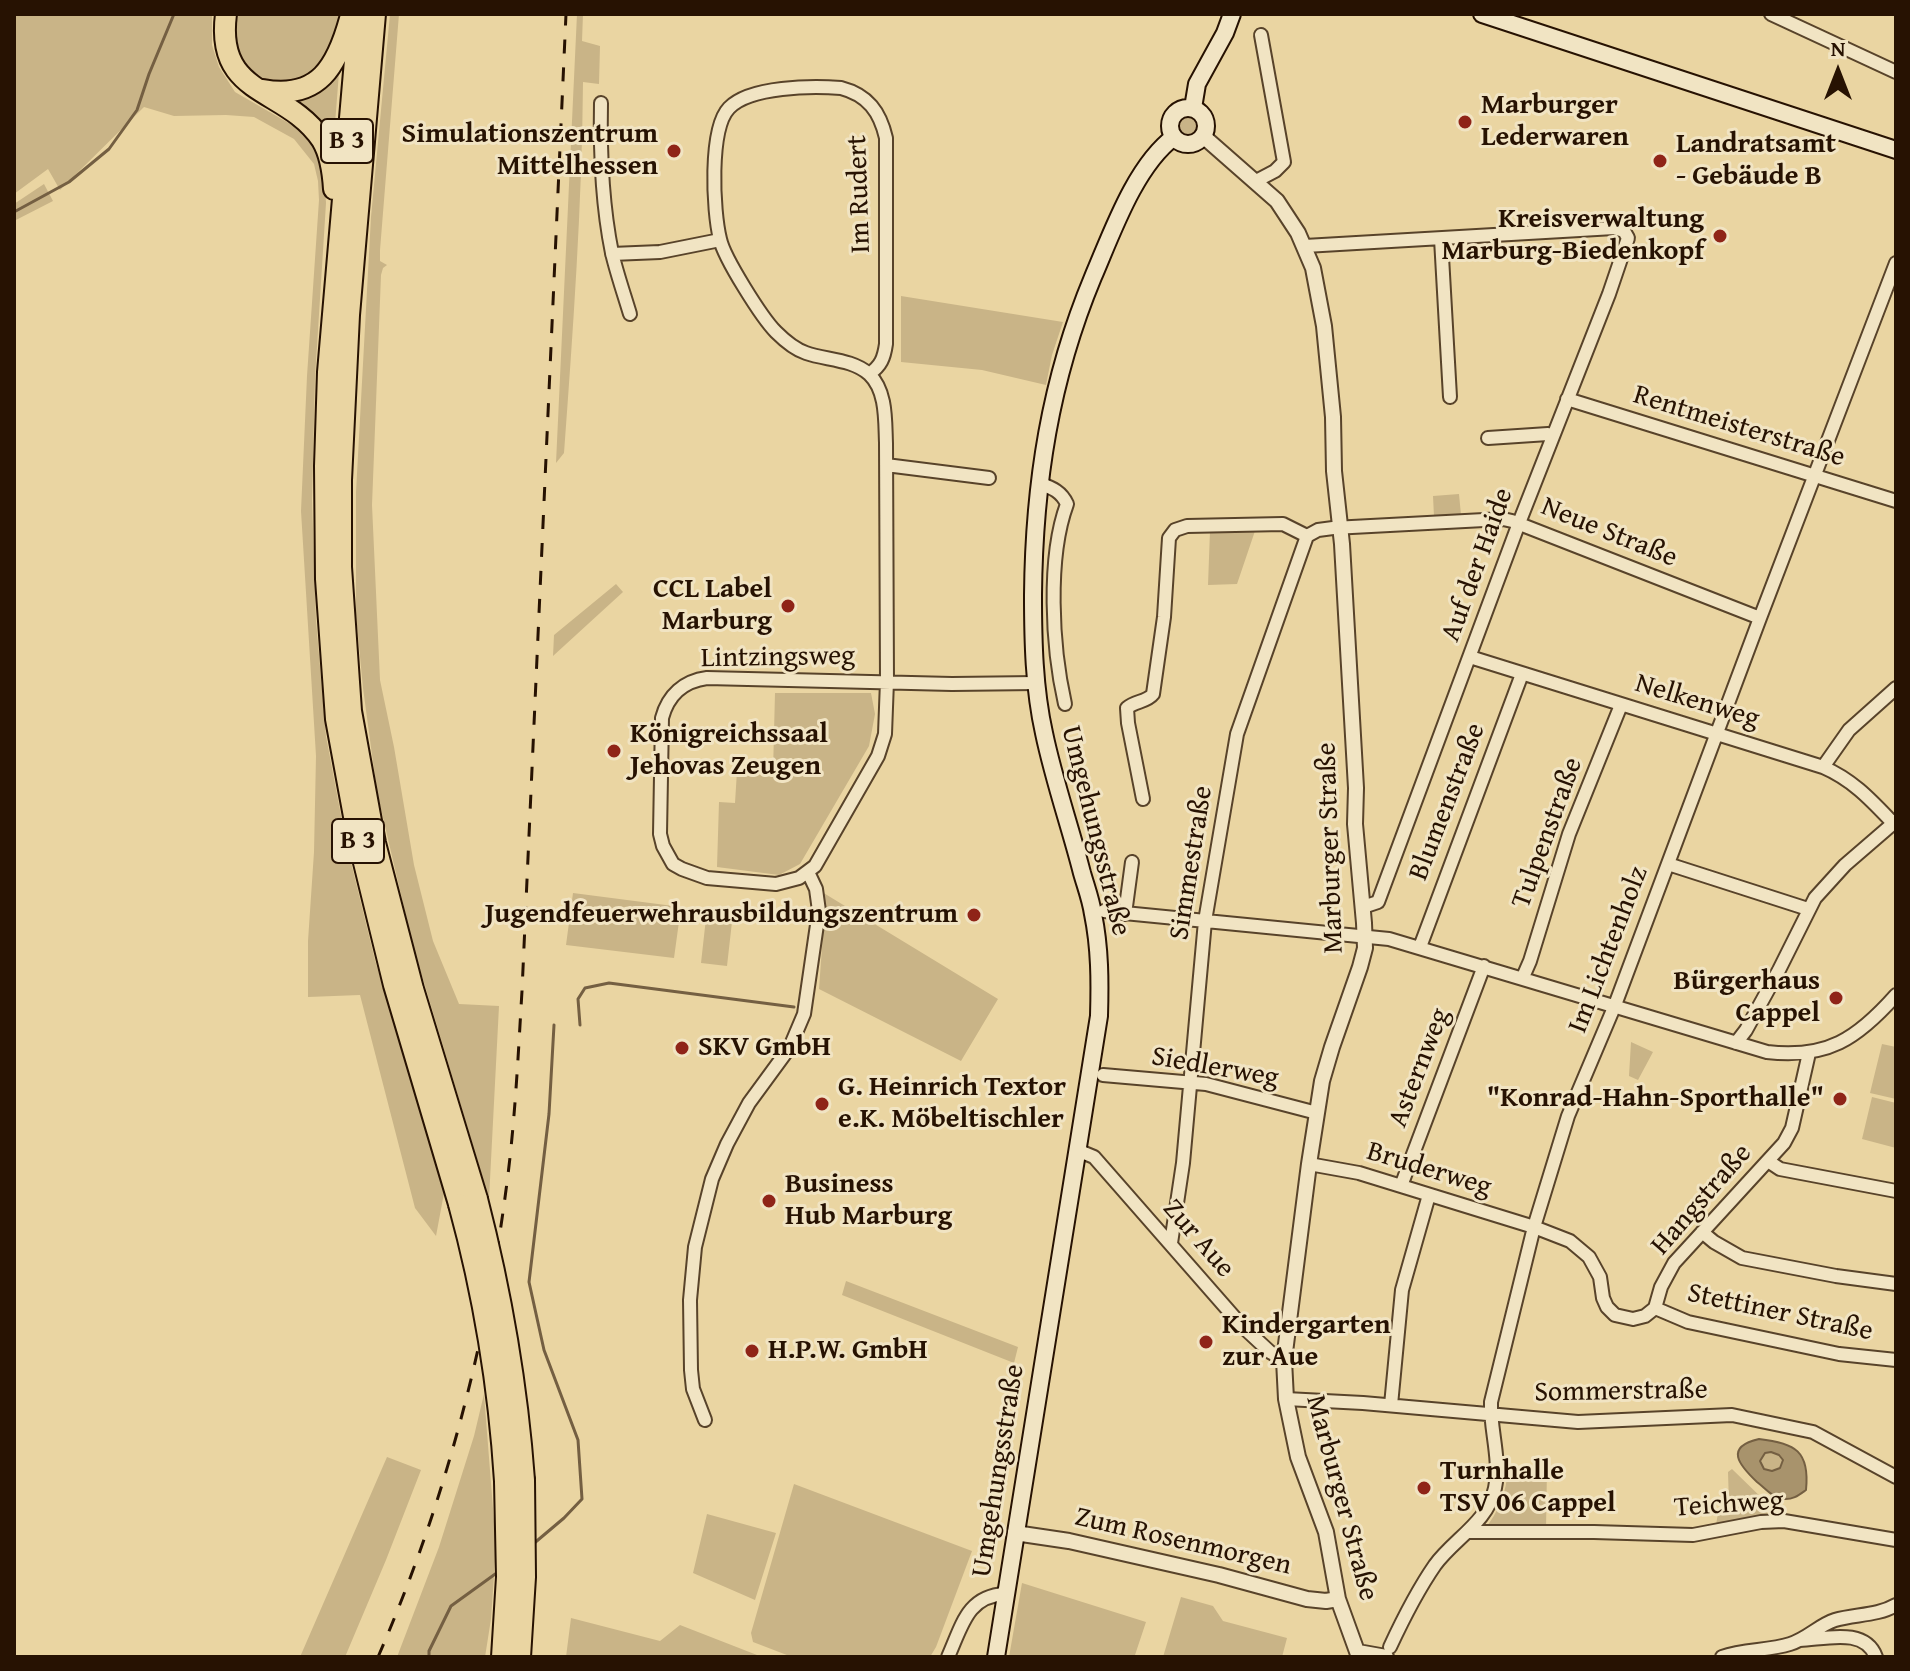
<!DOCTYPE html>
<meta charset="utf-8">
<style>
body{margin:0}
#map{position:relative;width:1910px;height:1671px;overflow:hidden;background:#ead5a2;font-family:"Gentium Book Plus",serif}
canvas{display:block}
.frame{position:absolute;inset:0;border:16px solid #271202;pointer-events:none}
.north{position:absolute;left:1798px;top:32px;width:80px;height:80px;-webkit-text-stroke:6px #f1e4c3;paint-order:stroke;rotate:0deg;font-size:22px;font-weight:700;line-height:32px;text-align:center;color:#271202}
.north::after{content:'';display:block;margin:auto;width:28px;height:36px;background:#271202;clip-path:polygon(50% 0,100% 100%,50% 72%,0 100%)}
</style>
<div id="map">
<canvas width="1910" height="1671"></canvas>
<div class="frame"></div>
<div class="north">N</div>
</div>
<script>
const ctx = document.querySelector('canvas').getContext('2d');
ctx.lineJoin = 'round';
function fillPath(path, color) { ctx.fillStyle = color; ctx.fill(path, 'evenodd'); }
function trace(path, color, width, dash) { ctx.strokeStyle = color; ctx.lineWidth = width; ctx.lineCap = dash ? 'butt' : 'round'; ctx.setLineDash(dash || []); ctx.stroke(path); }
function drawText(font, color, halo, rows, align = 'center') {
  ctx.font = font + ' "Gentium Book Plus",serif'; ctx.lineWidth = 6; ctx.setLineDash([]); ctx.textBaseline = 'middle'; ctx.strokeStyle = halo; ctx.fillStyle = color; for (const [text, x, y, turn = 0] of rows) {
    ctx.save(); ctx.translate(x, y); ctx.rotate((+turn || 0) * Math.PI / 180); ctx.textAlign = isNaN(turn) ? turn : align; if (halo) ctx.strokeText(text, 0, 0); ctx.fillText(text, 0, 0); ctx.restore();
  }
}
fillPath(new Path2D(`
 M14 14H212V45L219 67 235 92 299 129 313 140 323 155 326 203 315 378 312 500 316 620 326 736 346 842 375 960 444 1193 436 1236 415 1208 360 995 308 997V941L314 852 316 756 301 511 307 376 319 200 318 181 314 164 294 139 254 117 226 115 174 116 144 107 60 190 48 169 14 194Z
 M239 14H343L321 69C312 73 302 80 292 82 268 88 237 71 233 45 232 35 236 24 239 14Z
 M390 14H399L380 250V261L387 265 383 268 381 275 372 505 380 680 394 747 414 865 433 941 459 1004 499 1006 489 1199 413 946 377 792 363 688 356 615V492L371 217Z
 M577 14H583L582 41 600 46 599 84 583 82C582 206 573 330 564 453L556 463Z
 M340 60 333 149 276 94Z
 M1180 126a9 9 0 1 1 18 0a9 9 0 1 1-18 0Z
 M44 184 53 201 14 221V204Z
 M901 296 1063 322 1052 355 1046 385 982 370 901 362Z
 M1459 494 1461 515 1434 517 1433 496Z
 M1256 528 1237 584 1208 585 1210 531Z
 M616 584 623 592 553 656 554 635Z
 M775 693H871L875 714 869 746 800 864 779 875 717 867 719 802 735 803 737 771 773 772Z
 M822 892 998 999 961 1061 819 989 825 905Z
 M573 893 681 907 674 958 566 945Z
 M707 909 733 913 727 966 701 963Z
 M1631 1042 1653 1052 1638 1080 1629 1076Z
 M1882 1044 1896 1047V1099L1870 1093Z
 M1872 1097 1896 1103V1148L1862 1139Z
 M846 1281 1018 1347 1014 1363 842 1295Z
 M484 1394 496 1547 491 1619 485 1657H397L439 1547 474 1436Z
 M1771 1452 1779 1455 1783 1460 1780 1468 1772 1471 1764 1469 1760 1461 1765 1453Z
 M387 1457 421 1470 386 1560 345 1657H300Z
 M1547 1468 1546 1530H1484C1499 1511 1506 1494 1508 1469Z
 M1732 1469 1767 1503V1516L1716 1525 1718 1513 1722 1504H1729L1728 1472Z
 M794 1484 972 1551 936 1647 930 1657H792L753 1642 751 1633Z
 M707 1514 776 1533 755 1600 693 1573Z
 M1022 1583 1146 1622 1135 1655 1139 1657H1009Z
 M1181 1597 1213 1606 1223 1621 1287 1638 1282 1657H1163Z
 M571 1618 660 1641 680 1625 757 1655V1657H566Z`), '#c9b487');
const water = new Path2D(`
 M1759 1439C1795 1443 1810 1451 1806 1490 1799 1495 1793 1500 1783 1499 1773 1498 1765 1488 1757 1482 1739 1465 1724 1447 1759 1439ZM1771 1452 1779 1455 1783 1460 1780 1468 1772 1471 1764 1469 1760 1461 1765 1453Z`);
fillPath(water, '#a8936c');
trace(water, '#745f42', 2);
trace(new Path2D(`
 M14 212 69 182 109 149 137 110 149 74 174 14
 M580 1025 578 999 585 988 609 983 794 1007
 M532 1545 564 1518 582 1499 578 1440 544 1350 529 1282 549 1114 554 1025
 M429 1657V1651L451 1606 498 1572`), '#745f42', 3);
const minor = new Path2D(`
 M1771 14 1896 72
 M601 103C600 153 602 204 612 253 617 274 624 294 630 314
 M1256 181 1275 171 1284 162 1261 35
 M1441 239 1450 397
 M1305 246 1614 228 1624 231 1628 238 1609 294 1519 523 1378 902 1363 907
 M612 254 660 252 720 240
 M869 374C881 366 884 358 886 344V138C880 112 868 95 841 88 812 86 750 86 729 108 709 129 713 211 720 239 724 258 762 318 776 332 785 341 794 349 806 353 826 360 852 359 869 374 887 391 885 421 886 443L887 681 885 734 878 756 815 866 799 878 776 884 707 878 682 869 673 864 663 846 660 834 662 718C668 695 684 681 707 678L952 684 1036 683
 M1567 399 1896 501
 M1488 438 1548 434 1553 436
 M886 465 989 478
 M1039 483C1052 488 1061 491 1067 504 1047 558 1052 647 1065 704
 M1470 657 1823 767C1853 780 1871 800 1893 823
 M1823 767 1849 730 1896 688
 M1143 799 1128 723 1127 708C1135 701 1147 702 1153 694L1164 617 1169 538 1175 530 1187 526 1283 524 1307 536
 M1668 864 1808 909
 M1104 911 1389 939 1767 1052C1827 1059 1857 1039 1896 995
 M1125 914 1132 862
 M1420 947 1522 674
 M1523 977 1530 961 1569 834 1621 705
 M1736 1043 1746 1030 1779 970 1815 898 1845 865 1896 821
 M1103 1075 1206 1084 1317 1113
 M1077 1150 1094 1157 1242 1326 1270 1352 1284 1360
 M1768 1161 1780 1169 1896 1191
 M1309 1164 1359 1173 1534 1227 1570 1241 1589 1257 1600 1277 1603 1298 1607 1307 1615 1315 1633 1319 1645 1316 1655 1308 1661 1287 1674 1263 1784 1143 1792 1128 1809 1053
 M1401 1186 1484 966
 M1702 1232 1714 1242 1742 1258 1836 1276 1896 1284
 M1171 1243 1183 1163 1205 921 1237 734 1307 536 1318 530 1333 528 1503 519 1512 521 1760 618
 M1655 1308 1688 1322 1839 1354 1896 1360
 M1286 1399 1363 1403 1578 1422 1732 1415 1813 1432 1896 1477
 M1391 1405 1402 1290 1429 1195
 M705 1420 693 1389 691 1370 690 1300 695 1247 712 1179 727 1144 749 1103 790 1047 804 1014 819 911 816 889 808 872
 M1469 1532H1594L1693 1535 1761 1522 1784 1521 1896 1540
 M1800 1640C1825 1639 1865 1627 1876 1657
 M1390 1647C1403 1619 1417 1591 1435 1565 1454 1539 1488 1522 1495 1488 1501 1459 1490 1430 1491 1402L1534 1227 1568 1116 1615 1005 1760 618 1896 263
 M948 1657C962 1626 967 1596 1005 1594
 M1722 1657C1744 1649 1768 1651 1790 1644 1807 1639 1819 1625 1835 1620 1855 1614 1877 1616 1896 1605`);
const tertiary = new Path2D(`
 M1203 136 1277 201 1298 233 1313 268 1324 326 1333 417 1334 471 1342 544 1356 788 1355 824 1364 923 1365 948 1360 967 1332 1047 1322 1081 1309 1164 1284 1360 1286 1399 1298 1457 1326 1532 1338 1599 1359 1657
 M1015 1533 1069 1541 1219 1575 1307 1599 1326 1601 1338 1599
 M1358 1652 1386 1657`);
const secondary = new Path2D(`
 M1482 14 1896 150
 M1170 126a18 18 0 1 1 36 0a18 18 0 1 1-36 0Z
 M1193 108 1197 84 1225 33 1232 14
 M996 1657 1099 1016C1100 982 1100 948 1093 914 1091 900 1086 887 1082 873 1070 826 1054 781 1044 733 1034 688 1033 641 1033 595 1034 484 1050 380 1093 277 1112 233 1135 166 1174 137`);
const trunk = new Path2D(`
 M226 14C215 98 286 86 322 140 331 155 333 172 334 189
 M359 14 328 372 325 466 326 579 336 719 358 838 394 985 459 1204
 M375 14 349 315 341 480V567L351 711 375 843 413 989 477 1199
 M263 90C319 100 337 66 350 19
 M502 1657 507 1577 505 1481
 M520 1657 525 1577 524 1480`);
trace(minor, '#58432a', 16);
trace(tertiary, '#58432a', 18);
trace(secondary, '#271202', 20);
trace(trunk, '#271202', 24);
trace(minor, '#f1e4c3', 12);
trace(tertiary, '#f1e4c3', 14);
trace(secondary, '#f1e4c3', 16);
trace(trunk, '#ead5a2', 20);
trace(new Path2D(`
 M378 1657C443 1508 485 1351 506 1190 515 1124 518 1057 522 991L566 14`), '#271202', 3, [14, 14]);
const trunkBridge = new Path2D(`
 M477 1199C501 1292 517 1384 524 1480
 M459 1204C484 1295 499 1387 505 1481`);
trace(trunkBridge, '#271202', 24, []);
trace(trunkBridge, '#ead5a2', 20);
for (const [x, y, r, color] of [
 [1465,122,8,"#8f2418"],
 [674,151,8,"#8f2418"],
 [1660,161,8,"#8f2418"],
 [1720,236,8,"#8f2418"],
 [788,606,8,"#8f2418"],
 [614,751,8,"#8f2418"],
 [974,915,8,"#8f2418"],
 [1836,998,8,"#8f2418"],
 [682,1048,8,"#8f2418"],
 [1840,1099,8,"#8f2418"],
 [822,1104,8,"#8f2418"],
 [769,1201,8,"#8f2418"],
 [1206,1342,8,"#8f2418"],
 [752,1351,8,"#8f2418"],
 [1424,1488,8,"#8f2418"]
]) { const dot = new Path2D(); dot.arc(x, y, r, 0, 2 * Math.PI); ctx.fillStyle = color; ctx.fill(dot); trace(dot, '#f1e4c3', 3); }
for (const [x, y, w] of [
 [347,141,52],
 [358,841,52]
]) { const box = new Path2D(); box.roundRect(x - w / 2, y - 22, w, 44, 6); ctx.fillStyle = '#f1e4c3'; ctx.fill(box); trace(box, '#271202', 2); }
drawText('bold 26px', '#271202', null, [
 ["B 3",347,141],
 ["B 3",358,841]
]);
drawText('bold 28px', '#271202', '#f1e4c3', [
 ["Marburger",1481,106],
 ["Lederwaren",1481,138],
 ["Simulationszentrum",658,135,"right"],
 ["Mittelhessen",658,167,"right"],
 ["Landratsamt",1676,145],
 ["- Gebäude B",1676,177],
 ["Kreisverwaltung",1704,220,"right"],
 ["Marburg-Biedenkopf",1704,252,"right"],
 ["CCL Label",772,590,"right"],
 ["Marburg",772,622,"right"],
 ["Königreichssaal",630,735],
 ["Jehovas Zeugen",630,767],
 ["Jugendfeuerwehrausbildungszentrum",958,915,"right"],
 ["Bürgerhaus",1820,982,"right"],
 ["Cappel",1820,1014,"right"],
 ["SKV GmbH",698,1048],
 ["G. Heinrich Textor",838,1088],
 ["e.K. Möbeltischler",838,1120],
 ["\"Konrad-Hahn-Sporthalle\"",1824,1099,"right"],
 ["Business",785,1185],
 ["Hub Marburg",785,1217],
 ["Kindergarten",1222,1326],
 ["zur Aue",1222,1358],
 ["H.P.W. GmbH",768,1351],
 ["Turnhalle",1440,1472],
 ["TSV 06 Cappel",1440,1504]
], 'left');
drawText('28px', '#271202', '#f1e4c3', [
 ["Im Rudert",860,194,-92],
 ["Rentmeisterstraße",1739,427,17],
 ["Neue Straße",1609,533,22],
 ["Auf der Haide",1478,565,-70],
 ["Lintzingsweg",778,658,-1],
 ["Nelkenweg",1697,702,17],
 ["Blumenstraße",1448,802,-69],
 ["Umgehungsstraße",1095,831,76],
 ["Tulpenstraße",1548,833,-70],
 ["Marburger Straße",1331,848,-92],
 ["Simmestraße",1192,863,-81],
 ["Im Lichtenholz",1609,950,-69],
 ["Siedlerweg",1215,1068,10],
 ["Asternweg",1420,1068,-69],
 ["Bruderweg",1429,1170,17],
 ["Hangstraße",1702,1200,-49],
 ["Zur Aue",1198,1239,49],
 ["Stettiner Straße",1780,1313,12],
 ["Sommerstraße",1621,1392,-1],
 ["Umgehungsstraße",999,1471,-81],
 ["Marburger Straße",1341,1498,75],
 ["Teichweg",1729,1505,-4],
 ["Zum Rosenmorgen",1183,1542,13]
]);
</script>
